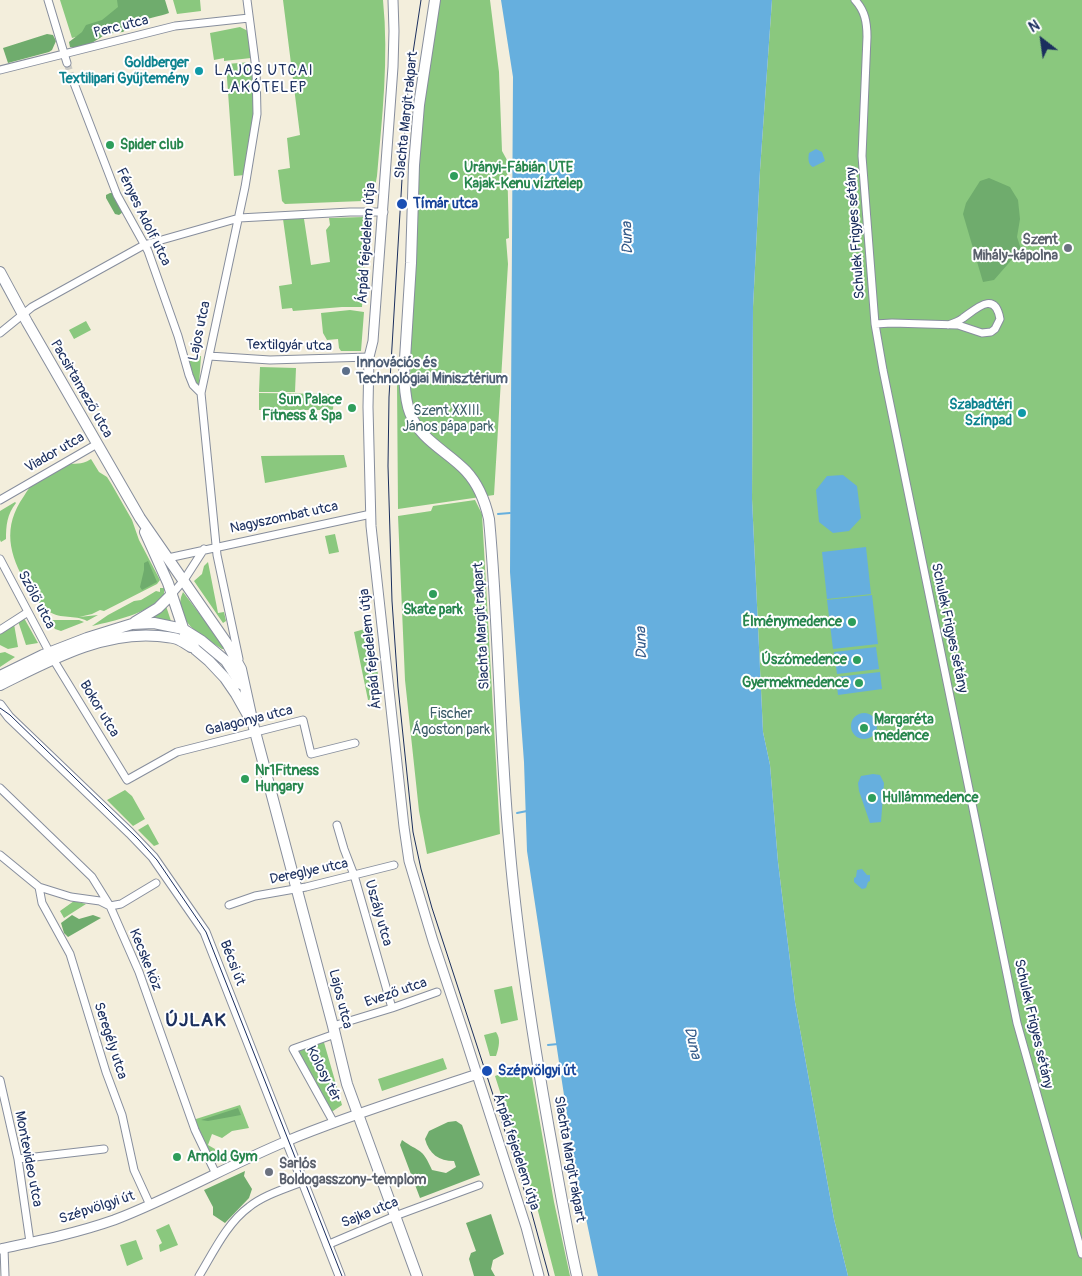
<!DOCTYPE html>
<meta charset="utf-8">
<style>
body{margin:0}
#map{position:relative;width:1082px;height:1276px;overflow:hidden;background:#f3eedc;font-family:Pangolin,sans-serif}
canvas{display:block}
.north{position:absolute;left:1017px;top:15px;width:50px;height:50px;-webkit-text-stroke:4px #fff;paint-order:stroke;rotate:330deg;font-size:14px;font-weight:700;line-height:20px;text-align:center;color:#1b2f5e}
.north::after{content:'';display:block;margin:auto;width:18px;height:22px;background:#1b2f5e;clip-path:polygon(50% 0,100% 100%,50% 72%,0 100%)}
</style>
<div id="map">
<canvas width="1082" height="1276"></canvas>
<div class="north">N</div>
</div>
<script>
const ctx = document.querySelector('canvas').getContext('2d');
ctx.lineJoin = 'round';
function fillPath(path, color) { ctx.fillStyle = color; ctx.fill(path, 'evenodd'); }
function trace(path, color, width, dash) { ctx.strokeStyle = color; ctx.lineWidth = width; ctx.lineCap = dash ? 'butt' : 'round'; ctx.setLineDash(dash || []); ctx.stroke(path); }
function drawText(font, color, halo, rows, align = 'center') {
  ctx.font = font + ' Pangolin,sans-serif'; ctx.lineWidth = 4; ctx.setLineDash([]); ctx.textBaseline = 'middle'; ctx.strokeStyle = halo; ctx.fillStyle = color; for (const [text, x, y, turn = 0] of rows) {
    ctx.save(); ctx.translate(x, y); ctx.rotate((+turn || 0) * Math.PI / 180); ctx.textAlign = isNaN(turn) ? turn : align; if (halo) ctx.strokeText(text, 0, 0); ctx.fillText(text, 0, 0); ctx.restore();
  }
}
fillPath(new Path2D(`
 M60 0H156L160 14 72 38Z
 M173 0H200L201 11 177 14Z
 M283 0H383C389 59 382 118 377 176L375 187H368L366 200 363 201 285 204 282 201 278 170 290 168 287 138 300 135Z
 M440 0H490L499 72 502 151 507 160 509 238 506 239 508 264 494 495 398 509 397 382 410 380 418 117Z
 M772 0H1082V1276H848L834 1219 795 1002 778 862 770 765 763 732 752 499 753 307 760 170Z
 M240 27 248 31 251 58 224 61V58L214 60 210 33Z
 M252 62 254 115 245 175 234 176 226 64Z
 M364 217 367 219 362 307H342L293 311 292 308 282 309 279 286 292 284 283 219H304L311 265 330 262 326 230 330 225 329 218Z
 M350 310 364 312 361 351H341L339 348 338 339 327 340 323 333 321 313Z
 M86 321 91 330 74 339 69 330Z
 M201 356 199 385 195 383 186 358Z
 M260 367 296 368 295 392H259Z
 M259 393 334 394 333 410H259Z
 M344 455 347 467 265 483 261 456Z
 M91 459 99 472 107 477 112 485 132 520 139 540 160 580 157 584 104 611 100 610 92 614 79 617 98 615 87 621C74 614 62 620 48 611 39 605 32 595 27 585 9 555 2 527 24 496 27 491 30 486 36 482 44 476 56 468 66 465 76 462 80 466 91 459Z
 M475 500 482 514 500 834 427 854 419 811 405 680 398 516 431 511 433 506Z
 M15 502 16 503C7 514 6 526 6 539L1 542 0 540V511Z
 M335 534 339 552 329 554 325 536Z
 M208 562 218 613 224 612 226 621 223 623 194 581 202 574 204 566Z
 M160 588H164V595C146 615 116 620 92 626L108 615 134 601 141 600 156 591 160 592Z
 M183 592 224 646V649H222C203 636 170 620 183 592Z
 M166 606 171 621 148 619Z
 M24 618 38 643 26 645 18 621Z
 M48 620H79L84 622 61 631 55 629Z
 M14 624 18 647 8 649 0 645V633Z
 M372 627 381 699 368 700 354 632Z
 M5 652 15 657 0 667V653Z
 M125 790 132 796 145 819 133 826 107 800Z
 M148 824 159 844 154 846 138 830Z
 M74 901 86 904 64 918 60 911Z
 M512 986 518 1020 501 1024 494 990Z
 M496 1032C501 1039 499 1047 496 1056H490L484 1035Z
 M323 1039 342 1105 330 1113 297 1053 299 1049Z
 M443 1058 447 1069 382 1091 378 1079Z
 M530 1066 554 1202 570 1276H555L538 1211 495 1076 519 1067Z
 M240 1105 249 1128 232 1131 222 1138 212 1134 208 1145 215 1149 213 1162 195 1126 196 1119Z
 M169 1224 178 1245 160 1252 159 1245 162 1243 156 1230Z
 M136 1240 143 1259 127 1266 120 1245Z`), '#8ac87e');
fillPath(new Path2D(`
 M117 0H165L169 13C149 20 140 17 123 32 115 33 106 33 100 38 90 44 83 50 70 47L69 42 82 32 86 25 102 20 118 7Z
 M47 34 53 35 56 41 52 50 49 52 8 63 3 48Z
 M989 178 1010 187 1018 200 1020 219 1017 237 1021 249 994 280 983 282 963 214 966 203 980 181Z
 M110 193H113L123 212 119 215 115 214 106 198V195Z
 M148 561 157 582 142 590 140 587 144 570V563Z
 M72 915 79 919 93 915 101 918 68 937 64 933 61 923Z
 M238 1108 241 1115 208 1121 201 1120Z
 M456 1121 462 1125 480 1175 420 1198 400 1145 402 1140C420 1153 422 1147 432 1170L446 1173 456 1167 454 1161C439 1161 429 1154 425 1139L429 1131 448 1122Z
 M245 1171 244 1176 252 1189 249 1198 225 1223 213 1215V1207L204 1190Z
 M491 1214 504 1254 493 1260 491 1269 495 1276H474L469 1259 471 1253 476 1251 466 1223Z`), '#6fac6d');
fillPath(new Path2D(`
 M501 0H772L760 170 753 307 752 499 763 732 770 765 778 862 795 1002 834 1219 848 1276H598L574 1161 527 851 524 762 510 572 513 77Z
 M816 149 822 152 825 161 813 167C808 165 808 158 809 153Z
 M843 475 857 486 861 518 849 531 833 533 819 522 816 490 827 476Z
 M866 547 871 594 827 599 822 552Z
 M872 595 878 644 833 649 827 600Z
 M876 647 879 669 837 674 834 652Z
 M880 672 882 689 838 695 836 677Z
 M851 726a13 13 0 1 1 26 0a13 13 0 1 1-26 0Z
 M873 774 880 775 884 783 881 822 870 823 859 791 858 783 861 776Z
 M862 869 867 875H870V881L868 882 866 888 862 889 854 882V878L856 877 857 870Z`), '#66afde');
trace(new Path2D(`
 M498 514 510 513
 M517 813 527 811
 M548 1045 558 1044`), '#66afde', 2);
trace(new Path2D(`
 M67 63 72 78`), '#c8c8c3', 7, [7, 3.5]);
const minor = new Path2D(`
 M48 0 67 63
 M855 0C865 11 867 22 867 37L862 156 875 324 883 370 1017 1023 1082 1254
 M0 70 175 26 249 18
 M72 78 117 195 148 251 178 336 189 375 193 385 201 393
 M875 324 892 323 958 325 982 333 991 332 995 329 1000 319C995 290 976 309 963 318 959 321 954 323 948 325
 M0 333 32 307 144 245 239 218 350 212H384
 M209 356 270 360 369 357
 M0 500 97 444
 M168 558 371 514
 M0 559 53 659 127 780 177 752 303 720 311 754 355 743
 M172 594 184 580 204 549
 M0 630 28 612
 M239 659 217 555 201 393 245 187 257 114 256 69 247 0
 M0 788 92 877 110 906 139 972 195 1130 216 1174
 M337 825 344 849 354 875 392 1008
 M0 855 39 887 71 897 100 901 110 906 121 904 156 883
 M39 887 42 903 70 954 106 1072 122 1115 134 1170 150 1205
 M229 905 255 896 306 887 394 865
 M333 1026 392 1008 437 992
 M0 1080 18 1159 30 1242
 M334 1123 293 1049 335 1034
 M18 1159 104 1149
 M327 1245 395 1216 479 1185
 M4 1248 5 1276
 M199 1276C213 1253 227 1223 249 1207 264 1195 285 1189 302 1182`);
const tertiary = new Path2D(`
 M393 0 394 31 393 67 373 341 369 357 368 407 371 526 404 827 409 861 433 941 464 1034 526 1227 539 1276
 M0 705 9 717 130 833 153 857 205 932 340 1276
 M0 1249C38 1241 77 1233 114 1220 174 1197 229 1165 287 1141 349 1115 413 1096 477 1074`);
const secondary = new Path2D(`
 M435 0 419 105 414 165 411 263 404 375C405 387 405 401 410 413 420 440 447 451 466 471 479 485 485 501 489 519 499 626 499 734 509 841 517 938 532 1033 549 1129 558 1178 566 1227 577 1276
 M0 272 27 322 140 518 228 645 241 669 253 724 333 1026 347 1084 417 1276
 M145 532 168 583 186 637 196 650 209 661 225 678 236 694 249 717
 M135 622 158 608 172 594
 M0 676 43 655 87 638 132 624 154 623 183 629 202 641 226 661 241 684
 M0 685C49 661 102 631 158 636 165 637 172 637 177 639 182 641 186 644 191 647`);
trace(minor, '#878e9d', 9);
trace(tertiary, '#878e9d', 11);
trace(secondary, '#878e9d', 12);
trace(minor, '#fff', 7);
trace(tertiary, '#fff', 9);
trace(secondary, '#fff', 10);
trace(new Path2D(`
 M421 0 409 79 406 112 389 397 388 466 392 601 398 687 413 832 421 869 432 908 532 1214 549 1276
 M0 708 10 715 138 839 157 860 206 932 342 1276`), '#1b2f5e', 1);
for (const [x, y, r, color] of [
 [199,71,5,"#0f9aa8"],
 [110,145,5,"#2e9e5b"],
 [454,176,5,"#2e9e5b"],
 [402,204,6,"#1a4fb4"],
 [1068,248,5,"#6b7280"],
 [346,371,5,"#5c6f8a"],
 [352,408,5,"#2e9e5b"],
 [1022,413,5,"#0f9aa8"],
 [433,594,5,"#2e9e5b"],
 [852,622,5,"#2e9e5b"],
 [857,660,5,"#2e9e5b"],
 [859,683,5,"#2e9e5b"],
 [864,728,5,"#2e9e5b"],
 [245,779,5,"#2e9e5b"],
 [872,798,5,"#2e9e5b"],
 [487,1071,6,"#1a4fb4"],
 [177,1157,5,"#2e9e5b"],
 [269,1172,5,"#6b7280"]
]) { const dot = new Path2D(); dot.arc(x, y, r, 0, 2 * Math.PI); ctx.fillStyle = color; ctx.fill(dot); trace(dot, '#fff', 2); }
drawText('14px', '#1b2f5e', '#fff', [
 ["Perc utca",121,27,-14],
 ["Slachta Margit rakpart",407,115,-84],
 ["Fényes Adolf utca",143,217,64],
 ["Schulek Frigyes sétány",856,233,-94],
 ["Árpád fejedelem útja",367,243,-86],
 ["Lajos utca",200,331,-78],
 ["Textilgyár utca",289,346,1],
 ["Pacsirtamező utca",81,389,60],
 ["Viador utca",55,453,-30],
 ["Nagyszombat utca",284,518,-12],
 ["Szőlő utca",36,600,62],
 ["Slachta Margit rakpart",482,626,-93],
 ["Schulek Frigyes sétány",949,628,78],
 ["Árpád fejedelem útja",371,649,-96],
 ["Bokor utca",99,709,59],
 ["Galagonya utca",249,721,-14],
 ["Dereglye utca",309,872,-12],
 ["Uszály utca",378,913,74],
 ["Kecske köz",145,960,68],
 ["Bécsi út",232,963,69],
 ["Evező utca",396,993,-19],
 ["Lajos utca",340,999,76],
 ["Schulek Frigyes sétány",1033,1024,77],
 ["Seregély utca",110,1041,72],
 ["Kolosy tér",323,1074,63],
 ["Árpád fejedelem útja",516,1152,72],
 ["Montevideo utca",28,1159,79],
 ["Slachta Margit rakpart",569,1159,80],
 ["Szépvölgyi út",97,1208,-18],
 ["Sajka utca",370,1213,-22]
]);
drawText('bold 14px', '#0d838f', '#fff', [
 ["Goldberger",189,63],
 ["Textilipari Gyűjtemény",189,79],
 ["Szabadtéri",1012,405],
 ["Színpad",1012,421]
], 'right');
drawText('bold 14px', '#27864d', '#fff', [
 ["Spider club",120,145],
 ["Urányi-Fábián UTE",464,168],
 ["Kajak-Kenu vízitelep",464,184],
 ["Sun Palace",342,400,"right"],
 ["Fitness & Spa",342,416,"right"],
 ["Skate park",433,610,"center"],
 ["Élménymedence",842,622,"right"],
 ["Úszómedence",847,660,"right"],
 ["Gyermekmedence",849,683,"right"],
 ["Margaréta",874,720],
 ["medence",874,736],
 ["Nr1Fitness",255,771],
 ["Hungary",255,787],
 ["Hullámmedence",882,798],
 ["Arnold Gym",187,1157]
], 'left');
drawText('bold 14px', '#164399', '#fff', [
 ["Tímár utca",413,204],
 ["Szépvölgyi út",498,1071]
], 'left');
drawText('bold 14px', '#5b616d', '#fff', [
 ["Szent",1058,240],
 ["Mihály-kápolna",1058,256],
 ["Sarlós",279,1164,"left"],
 ["Boldogasszony-templom",279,1180,"left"]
], 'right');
drawText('bold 14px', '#4e5e75', '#fff', [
 ["Innovációs és",356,363],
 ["Technológiai Minisztérium",356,379]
], 'left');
drawText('14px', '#3c5d68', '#fff', [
 ["Szent XXIII.",448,411],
 ["János pápa park",448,427],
 ["Fischer",451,714],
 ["Ágoston park",451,730]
]);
ctx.letterSpacing = '1px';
drawText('15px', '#1b2f5e', '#fff', [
 ["LAJOS UTCAI",264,71],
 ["LAKÓTELEP",264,88]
]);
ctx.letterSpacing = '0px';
drawText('italic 15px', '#355c8b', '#fff', [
 ["Duna",628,238,-92],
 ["Duna",642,643,-92],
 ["Duna",692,1043,77]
]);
ctx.letterSpacing = '1px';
drawText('bold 19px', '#1b2f5e', '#fff', [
 ["ÚJLAK",196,1021]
]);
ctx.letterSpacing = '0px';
</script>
